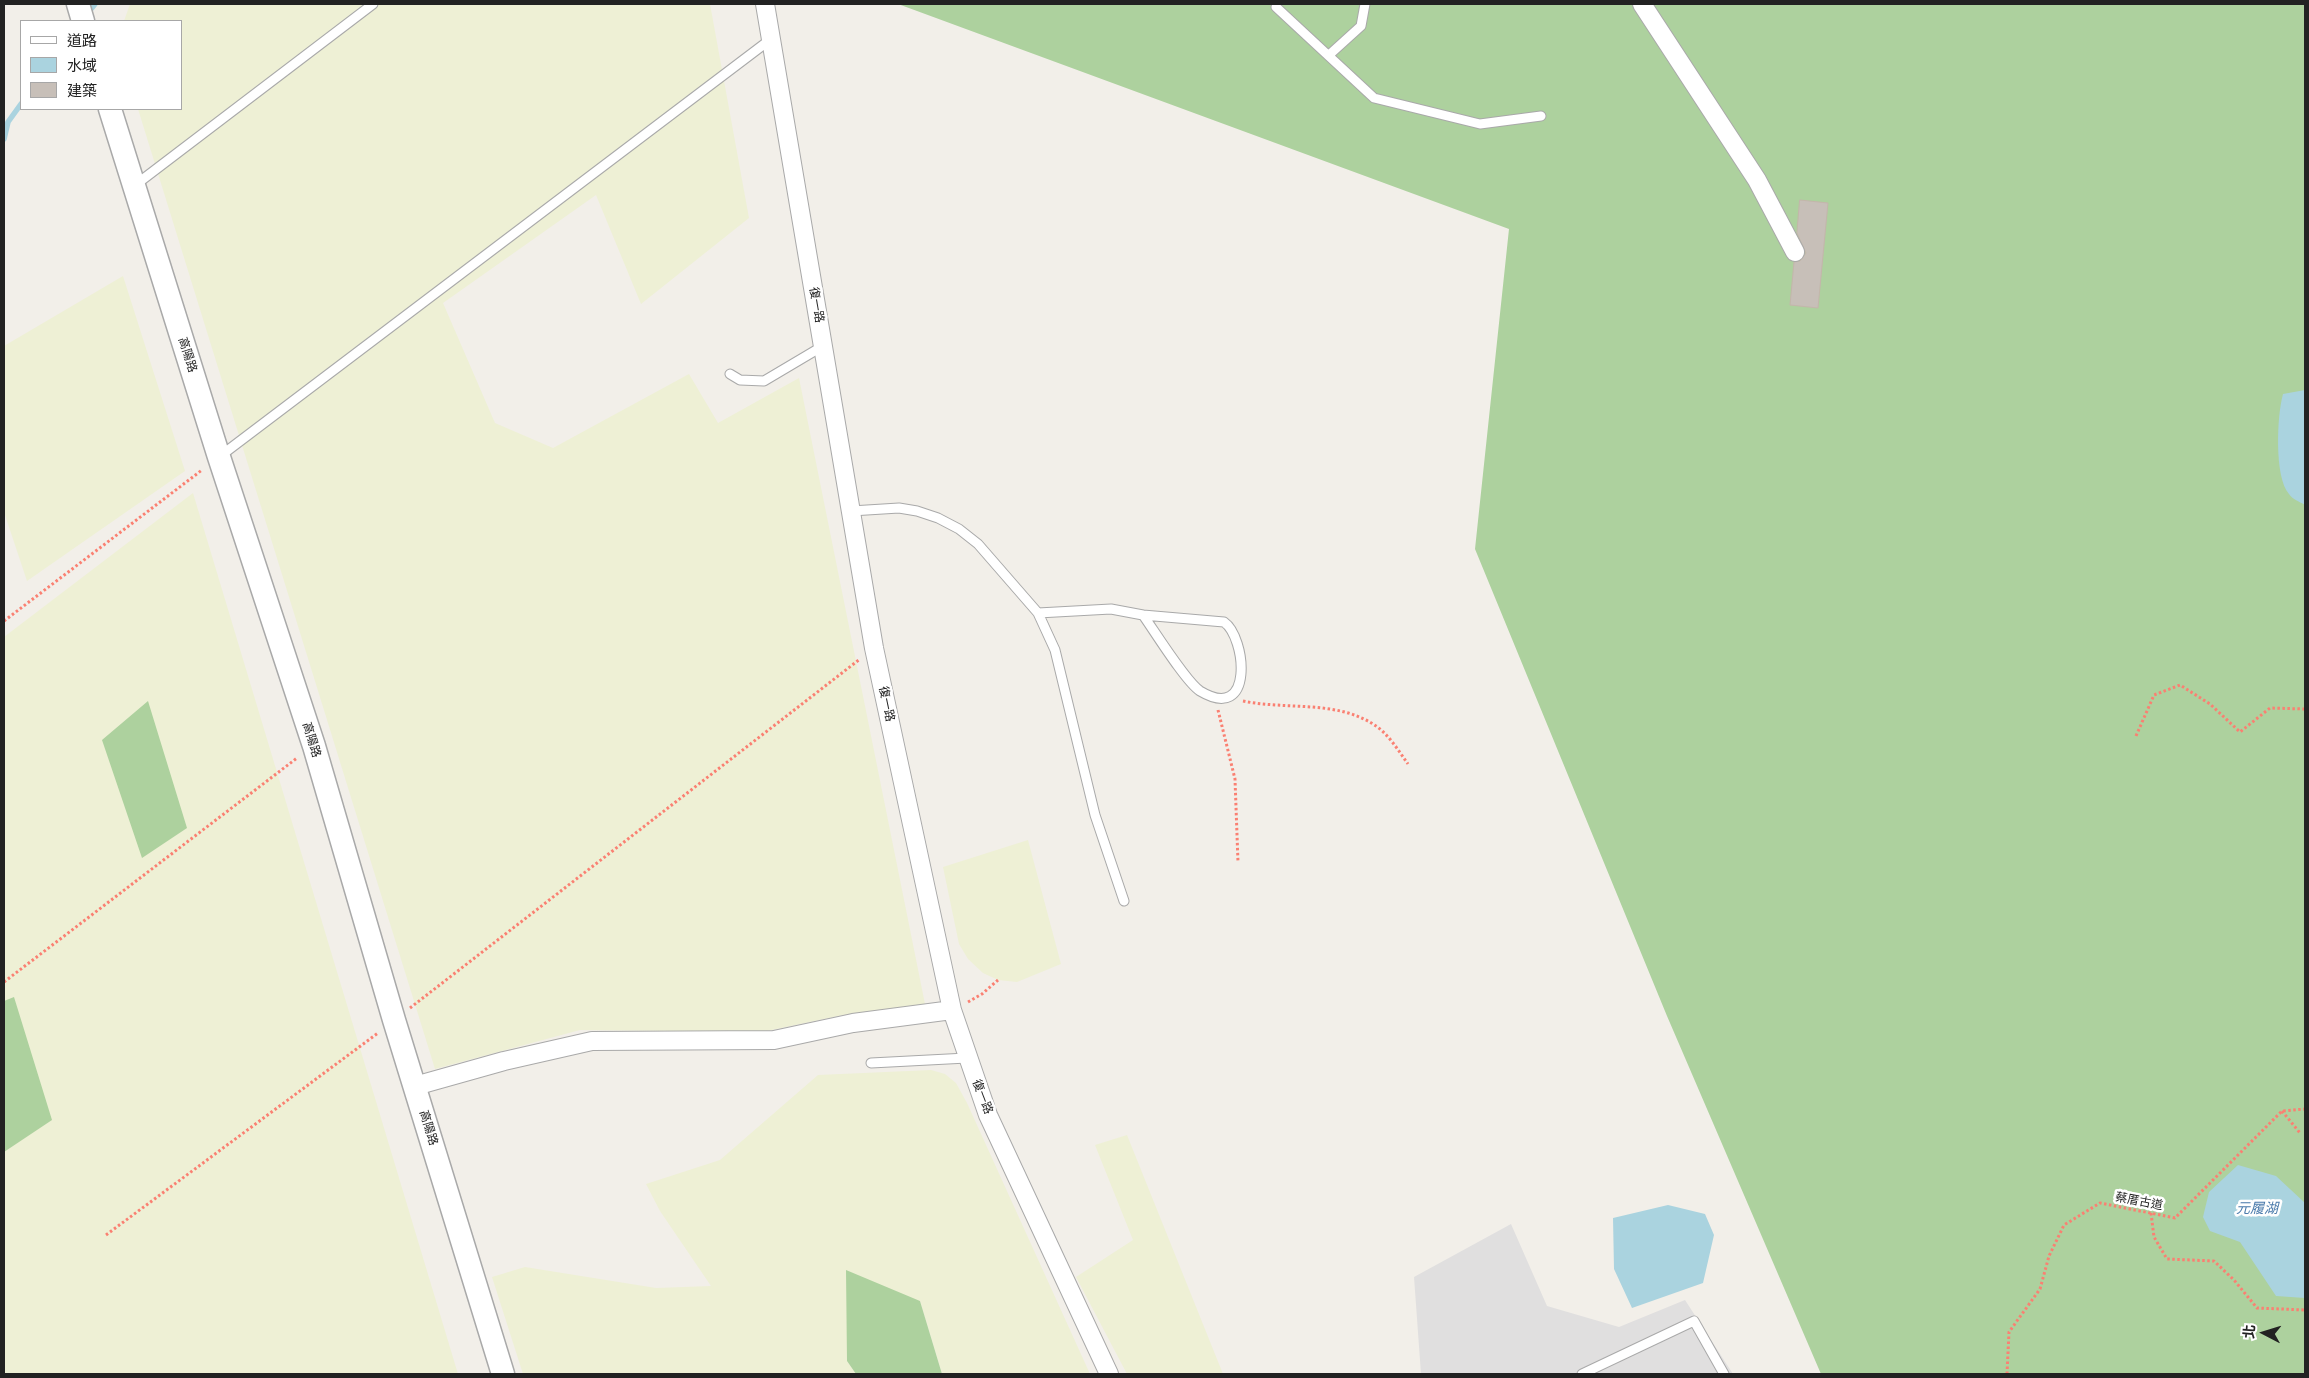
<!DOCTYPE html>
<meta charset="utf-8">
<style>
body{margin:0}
#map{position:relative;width:2309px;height:1378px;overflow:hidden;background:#f2efe9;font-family:"DM Sans","Noto Sans TC",sans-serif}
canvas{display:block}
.frame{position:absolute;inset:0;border:5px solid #222;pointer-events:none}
.legend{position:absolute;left:20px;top:20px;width:162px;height:90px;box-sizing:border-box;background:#fff;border:1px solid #a7a7a7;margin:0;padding:6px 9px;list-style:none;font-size:15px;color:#222}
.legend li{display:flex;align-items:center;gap:10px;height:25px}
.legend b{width:25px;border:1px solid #a7a7a7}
.north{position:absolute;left:2239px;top:1308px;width:50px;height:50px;-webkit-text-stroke:4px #fff;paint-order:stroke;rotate:275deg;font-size:14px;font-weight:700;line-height:20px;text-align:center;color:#222}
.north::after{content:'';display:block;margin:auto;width:18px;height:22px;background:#222;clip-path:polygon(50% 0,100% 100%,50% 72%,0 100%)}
</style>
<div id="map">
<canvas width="2309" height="1378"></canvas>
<div class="frame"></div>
<ul class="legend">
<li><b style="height:6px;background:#fff"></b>道路</li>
<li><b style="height:14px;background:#aad3df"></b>水域</li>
<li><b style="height:14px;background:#c7bfb8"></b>建築</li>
</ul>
<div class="north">北</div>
</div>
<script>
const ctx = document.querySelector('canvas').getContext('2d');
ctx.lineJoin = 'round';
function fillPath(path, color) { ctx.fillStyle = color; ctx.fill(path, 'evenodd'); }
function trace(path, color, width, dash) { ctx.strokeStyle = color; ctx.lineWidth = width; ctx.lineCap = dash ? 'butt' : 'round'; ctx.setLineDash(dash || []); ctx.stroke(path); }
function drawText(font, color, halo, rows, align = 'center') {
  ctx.font = font + ' "DM Sans","Noto Sans TC",sans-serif'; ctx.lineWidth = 5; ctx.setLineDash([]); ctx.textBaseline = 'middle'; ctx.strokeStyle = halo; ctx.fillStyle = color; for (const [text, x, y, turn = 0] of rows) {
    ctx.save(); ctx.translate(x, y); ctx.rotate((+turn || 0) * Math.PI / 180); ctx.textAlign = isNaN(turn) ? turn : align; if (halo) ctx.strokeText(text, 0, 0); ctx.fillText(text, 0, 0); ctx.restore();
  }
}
fillPath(new Path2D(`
 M1511 1224 1547 1306 1619 1327 1685 1300 1733 1374H1421L1414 1277Z`), '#e0dfdf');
fillPath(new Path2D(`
 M130 4H710L749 218 641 304 596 195 443 303 495 423 553 448 689 374 718 423 799 378 925 1004 843 1015 762 1032 580 1030 435 1069 138 109H181V21H124Z
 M123 276 185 471 27 581 4 512V346Z
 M193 493 458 1374H4V637Z
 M1028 840 1061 964 1017 982 998 980 983 973 968 959 959 944 943 867Z
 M931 1070 945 1074 956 1083 967 1103 1090 1374H942L920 1301 847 1361 856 1374H523L492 1277 525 1267 656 1288 711 1286 660 1211 646 1184 720 1160 818 1075Z
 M1127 1135 1223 1374H1127L1076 1277 1133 1240 1095 1145Z`), '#eef0d5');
fillPath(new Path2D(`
 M898 4H2305V1374H1821L1667 1016 1475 549 1509 229Z
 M148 701 187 828 142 858 102 740Z
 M14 997 52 1120 4 1152V1001Z
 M846 1270 920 1301 942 1374H856L847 1361Z`), '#add19e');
fillPath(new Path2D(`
 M2305 390V505C2300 502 2292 499 2289 494 2274 477 2277 415 2283 394Z
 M2238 1165 2276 1176 2305 1203V1298L2276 1296 2240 1242 2210 1231 2203 1217 2209 1192Z
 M1668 1205 1705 1214 1714 1235 1703 1283 1632 1308 1614 1269 1613 1218Z`), '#aad3df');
trace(new Path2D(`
 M87 14 95 4
 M4 139 8 122 21 104`), '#aad3df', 5.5);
const building = new Path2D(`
 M1800 200 1828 203 1818 308 1790 305 1794 262 1800 261 1806 253 1797 233Z`);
fillPath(building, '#c7bfb8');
trace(building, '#c4b6ab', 1);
const service = new Path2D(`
 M1276 7 1374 98 1480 124 1541 116
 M1329 55 1361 26 1365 4
 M134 186 373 4
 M730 374 740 380 764 381 823 346
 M219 457 771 39
 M851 511 899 508 917 511 938 518 959 529 978 544 1038 613 1055 650 1095 815 1124 901
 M1038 613 1111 609 1143 615C1155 632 1186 682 1200 691 1255 724 1246 637 1224 622L1143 615
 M871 1063 967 1058
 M1582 1374 1694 1321 1724 1374`);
const minor = new Path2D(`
 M765 4 874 648 952 1010 988 1115 1109 1374
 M1642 4 1757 180 1795 252
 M415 1086 504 1061 592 1041 774 1040 853 1023 952 1010`);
const tertiary = new Path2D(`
 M78 4 83 21
 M110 109 219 457 314 746 394 1020 503 1374`);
trace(service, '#a9a9a9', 11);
trace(minor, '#a9a9a9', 20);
trace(tertiary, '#a9a9a9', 25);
trace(new Path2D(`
 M4 621 202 470
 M1243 701C1286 710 1335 700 1373 724 1388 733 1398 750 1408 764
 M1218 710 1235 779 1238 862
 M2136 736 2154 695 2180 685 2210 704 2240 732 2270 708 2305 709
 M4 982 297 758
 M968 1002 982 994 998 980
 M410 1008 860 659
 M2282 1111 2300 1133
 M2151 1213 2154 1237 2167 1259 2214 1261 2234 1280 2257 1308 2305 1310
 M106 1235 378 1033
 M2007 1374 2009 1332 2040 1289 2049 1256 2064 1225 2100 1203 2175 1218 2282 1111 2305 1109`), '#fa8072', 3, [2.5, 2.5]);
trace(service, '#fff', 9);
trace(minor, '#fff', 18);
trace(tertiary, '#fff', 22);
drawText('12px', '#222', '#fff', [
 ["復一路",816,305,80],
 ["高陽路",187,355,72],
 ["復一路",886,704,78],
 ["高陽路",311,740,73],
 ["復一路",982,1097,69],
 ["高陽路",428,1128,73],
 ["蔡厝古道",2139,1202,11]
]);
drawText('italic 14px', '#4a7aab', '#fff', [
 ["元履湖",2257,1209]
]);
</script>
